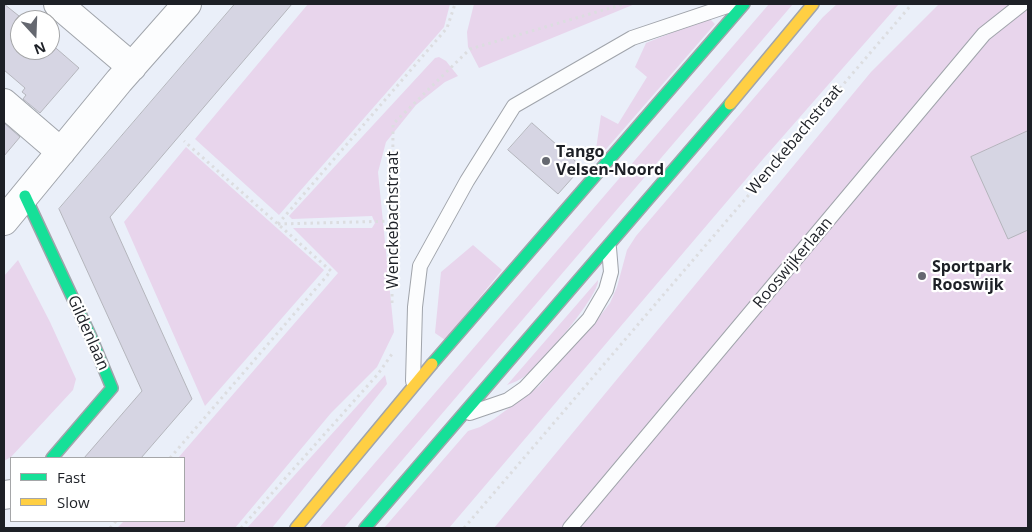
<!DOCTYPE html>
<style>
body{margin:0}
#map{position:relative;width:1032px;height:532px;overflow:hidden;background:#eaeff9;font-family:"Open Sans",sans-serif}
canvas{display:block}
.frame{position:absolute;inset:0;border:5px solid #1d2026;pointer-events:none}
.legend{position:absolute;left:10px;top:457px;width:175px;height:65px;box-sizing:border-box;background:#fff;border:1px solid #a5a6a8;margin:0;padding:6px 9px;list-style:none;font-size:15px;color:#1d2026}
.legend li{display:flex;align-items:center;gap:10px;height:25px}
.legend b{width:25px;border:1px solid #a5a6a8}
.north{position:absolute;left:10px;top:10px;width:50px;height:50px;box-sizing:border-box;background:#fff;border:1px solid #a5a6a8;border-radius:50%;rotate:160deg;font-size:14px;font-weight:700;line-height:20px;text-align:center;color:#1d2026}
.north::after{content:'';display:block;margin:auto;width:18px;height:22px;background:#656870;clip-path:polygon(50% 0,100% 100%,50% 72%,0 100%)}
</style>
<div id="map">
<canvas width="1032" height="532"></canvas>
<div class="frame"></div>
<ul class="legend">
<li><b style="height:6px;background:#16e098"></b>Fast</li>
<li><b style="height:6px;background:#ffcf43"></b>Slow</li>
</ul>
<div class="north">N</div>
</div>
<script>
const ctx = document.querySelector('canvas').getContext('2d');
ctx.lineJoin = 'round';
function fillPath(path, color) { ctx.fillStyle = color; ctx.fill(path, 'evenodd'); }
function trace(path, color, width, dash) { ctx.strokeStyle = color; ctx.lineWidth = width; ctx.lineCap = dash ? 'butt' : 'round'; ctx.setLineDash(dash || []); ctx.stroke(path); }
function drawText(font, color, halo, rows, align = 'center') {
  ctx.font = font + ' "Open Sans",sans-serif'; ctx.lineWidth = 4.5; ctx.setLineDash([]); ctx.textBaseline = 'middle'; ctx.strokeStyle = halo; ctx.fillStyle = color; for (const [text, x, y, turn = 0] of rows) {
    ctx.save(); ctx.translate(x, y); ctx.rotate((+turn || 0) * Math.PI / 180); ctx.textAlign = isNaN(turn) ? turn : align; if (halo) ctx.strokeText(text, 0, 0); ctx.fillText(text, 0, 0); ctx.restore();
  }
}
fillPath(new Path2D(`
 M308 4H450L444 27 279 215 195 139Z
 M474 4H635L479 68 468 47 467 32Z
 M769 4H793L344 528H319Z
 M837 4H899L764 158 449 528H384L468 431 480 427 494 419 539 386 600 316 610 303 617 287 627 250 636 236 823 17Z
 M939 4H1028V528H494L871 72Z
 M709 18 715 24 594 163 601 115 618 124 647 77 635 67 646 43Z
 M439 57 446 61 458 76 445 82 416 105 386 142 378 172 394 332 377 367 331 413 235 528H117L124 521H184V458H178L338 273 293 228H372L375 223 372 216 292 219 289 216 435 58Z
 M186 147 324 270 205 406 124 222Z
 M473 245 502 270 445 340 435 333 441 272Z
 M18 260 50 322 76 379 73 390 11 457 4 461V276Z
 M598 280C600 295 539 366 525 376 520 380 513 383 507 385Z
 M385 375 387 384 272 528H247Z`), '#e8d5ec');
const building = new Path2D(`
 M4 4 24 20H20V50H50V43L79 68 40 113 23 99 26 95 22 92 25 88 4 70Z
 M235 4H292L110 217 192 399 141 458H84L142 391 59 209Z
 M4 123 20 137 4 156Z
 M532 123 582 167 558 194 508 150Z
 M1028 131V230L1008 239 971 157Z`);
fillPath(building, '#d6d5e3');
trace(building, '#b4b5bc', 1);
const lane = new Path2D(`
 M413 381 415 307 420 266 467 181 514 106 632 38 733 4
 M470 413 508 400 525 388 589 319 606 290 611 272 609 248
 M570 528 984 34 1022 4`);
const street = new Path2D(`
 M58 4 132 67
 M4 103 61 152
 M4 221 119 81 187 4
 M4 495 11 494`);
const fast = new Path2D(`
 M25 196 90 335 112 388 52 458
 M432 364 744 4
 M365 528 730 104`);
const slow = new Path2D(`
 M730 104 813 4
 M296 528 432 364`);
trace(lane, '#a0a4ab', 16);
trace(street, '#a0a4ab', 30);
trace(fast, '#a0a4ab', 14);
trace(slow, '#a0a4ab', 14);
trace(new Path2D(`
 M278 224 447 28 455 4
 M278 224 393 221
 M392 303 393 124 470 49 624 4
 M170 458 331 271 184 141
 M110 528 116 521
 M241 528 378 374 392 354
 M464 528 912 4`), '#dcdde0', 3, [2.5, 4]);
trace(lane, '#fcfdfe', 14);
trace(street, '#fcfdfe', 28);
trace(fast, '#16e098', 11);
trace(slow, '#ffcf43', 11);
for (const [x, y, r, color] of [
 [546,161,5,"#656870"],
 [922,276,5,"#656870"]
]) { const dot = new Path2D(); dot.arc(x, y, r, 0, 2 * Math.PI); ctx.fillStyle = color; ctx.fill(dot); trace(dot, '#fff', 2); }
drawText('16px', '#1d2026', '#fff', [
 ["Wenckebachstraat",795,140,-50],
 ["Wenckebachstraat",393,220,-90],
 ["Rooswijkerlaan",793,263,-50],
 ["Gildenlaan",88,333,66]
]);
drawText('bold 16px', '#1d2026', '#fff', [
 ["Tango",556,152],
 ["Velsen-Noord",556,170],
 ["Sportpark",932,267],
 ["Rooswijk",932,285]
], 'left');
</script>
